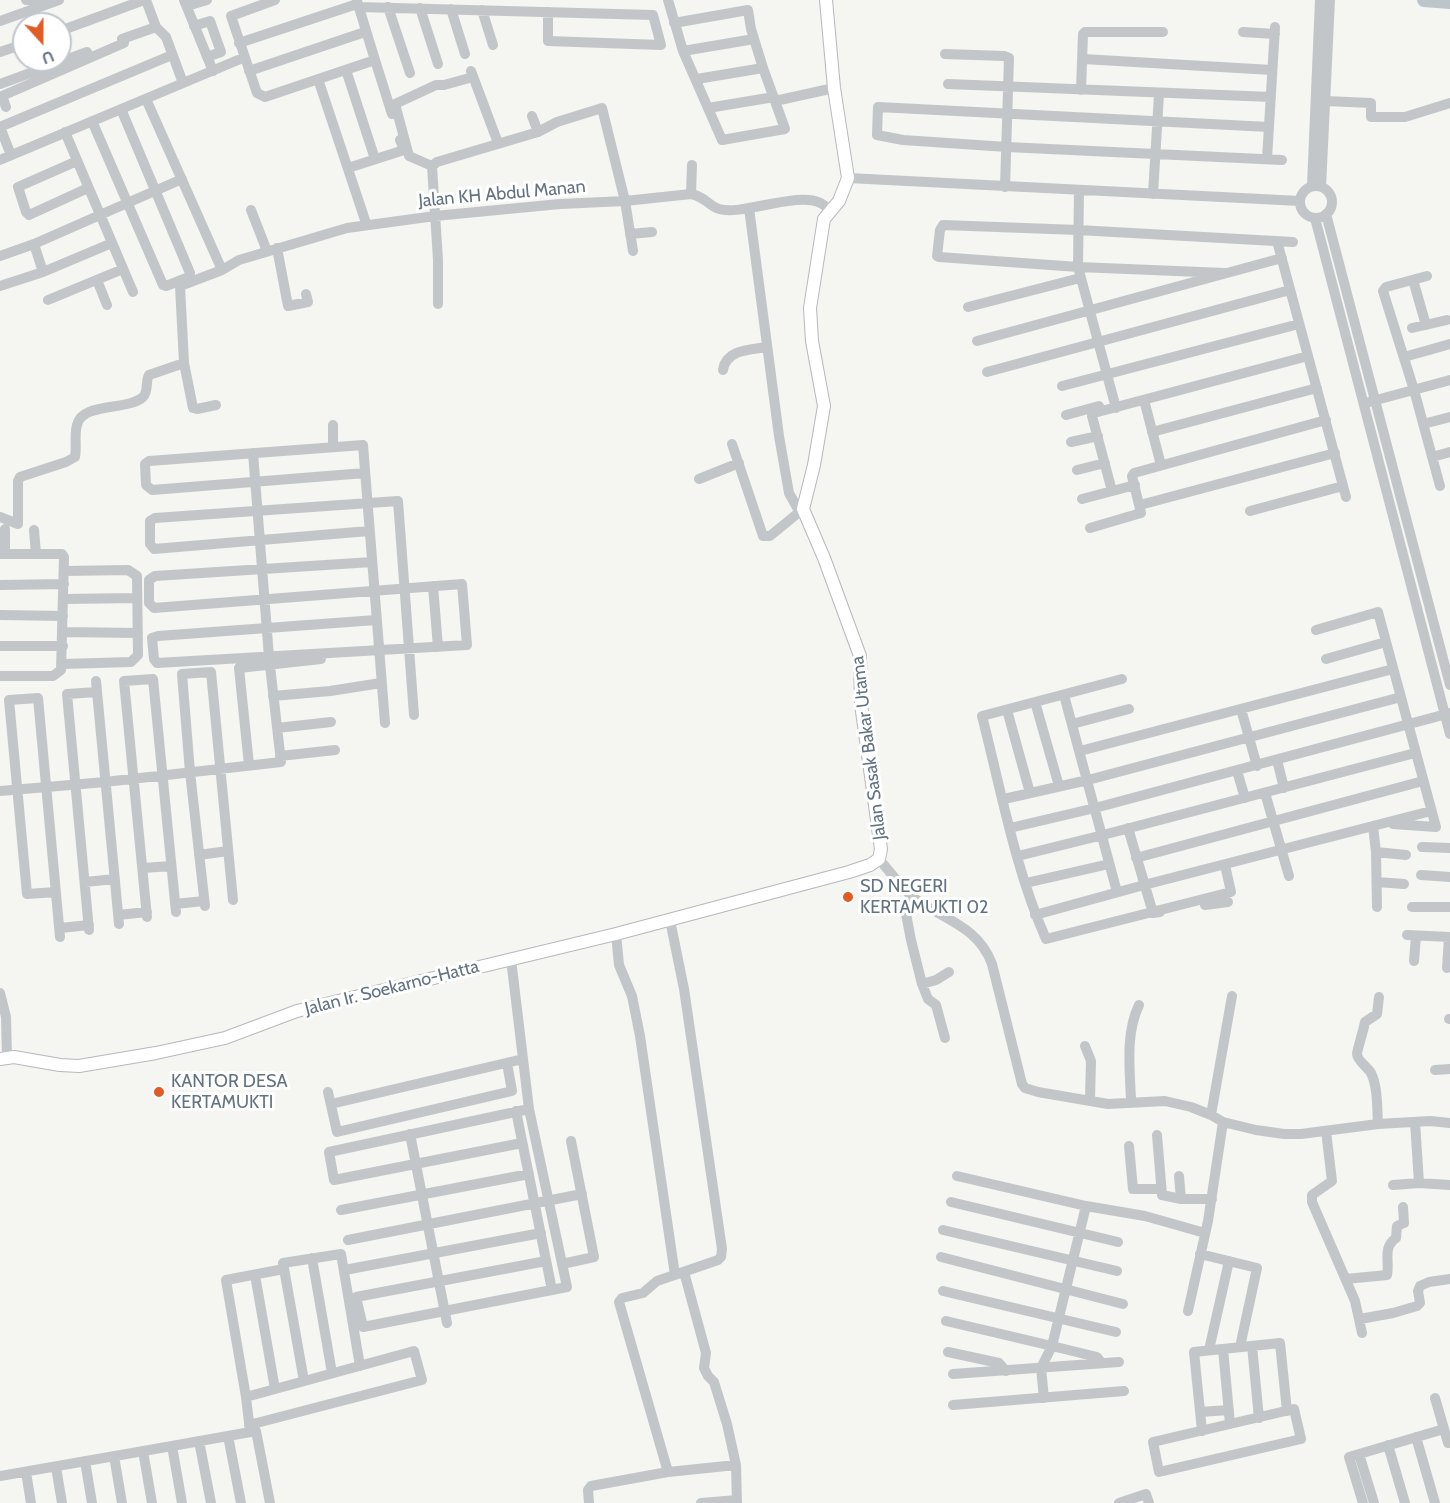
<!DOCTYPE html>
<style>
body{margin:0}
#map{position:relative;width:1450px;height:1503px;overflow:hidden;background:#f5f5f1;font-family:Cabin,sans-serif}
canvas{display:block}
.north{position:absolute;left:12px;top:12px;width:60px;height:60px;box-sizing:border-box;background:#fff;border:2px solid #c1c7cd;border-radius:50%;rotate:159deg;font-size:16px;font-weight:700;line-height:24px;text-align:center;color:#647382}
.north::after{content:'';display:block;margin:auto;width:21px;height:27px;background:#e15c25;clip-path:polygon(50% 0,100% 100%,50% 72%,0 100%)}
</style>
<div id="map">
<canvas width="1450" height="1503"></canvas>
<div class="north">U</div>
</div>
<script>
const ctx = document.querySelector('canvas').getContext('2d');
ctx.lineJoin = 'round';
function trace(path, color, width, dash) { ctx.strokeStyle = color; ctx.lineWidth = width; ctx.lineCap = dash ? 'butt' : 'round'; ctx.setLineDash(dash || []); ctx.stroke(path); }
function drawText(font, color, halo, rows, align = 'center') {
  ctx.font = font + ' Cabin,sans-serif'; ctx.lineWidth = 6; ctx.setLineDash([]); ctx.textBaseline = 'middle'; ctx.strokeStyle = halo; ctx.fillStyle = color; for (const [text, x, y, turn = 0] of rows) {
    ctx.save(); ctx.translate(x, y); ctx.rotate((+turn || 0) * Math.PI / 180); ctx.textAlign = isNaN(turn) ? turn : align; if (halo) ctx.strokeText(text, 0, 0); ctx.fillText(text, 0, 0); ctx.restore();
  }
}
trace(new Path2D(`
 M1424 0 1450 2`), '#bbc5ca', 14);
const major = new Path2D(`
 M0 1059 14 1057 60 1065 79 1066 156 1053 225 1038 297 1011 616 934 849 872 870 865 879 859 881 849 861 704 860 656 824 558 803 509 814 465 824 406 812 341 810 308 824 219 839 201 848 178 834 88 826 0`);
trace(major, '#b5b9bd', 14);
trace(new Path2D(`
 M26 0 48 1
 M146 0 156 27 166 37 183 83
 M184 0 213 71
 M275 0 231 16 257 93 265 97 375 60 357 1
 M668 0 683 51 722 140 785 129 775 101
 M187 6 207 0
 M358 7 653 15 661 45 548 41V12
 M388 7 410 73
 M420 8 438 64
 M451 9 465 54
 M482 10 493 45
 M0 21 59 0
 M674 23 748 10 751 29 763 68 697 79
 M194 26 210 21 221 52 207 57
 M60 31 144 0
 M1243 32 1275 34
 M122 39 156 27
 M239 43 357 4
 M683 51 754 39
 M0 52 24 44
 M945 54 1004 56 1009 58 1005 187
 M1083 59 1272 70
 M375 60 392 114
 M763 68 775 101 834 88
 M346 70 375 159
 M249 71 365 32
 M471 71 498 143
 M318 79 365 220
 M0 84 87 52
 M948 84 1271 97
 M1081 90 1083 34 1085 32H1163
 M146 99 222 270
 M1325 101 1371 103V117H1405L1450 103
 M6 107 2 96 124 43
 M708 108 774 97
 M92 121 163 285 166 286 189 277 190 273 121 109
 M0 127 172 55
 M0 127 11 155
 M1269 127 878 107 877 135 903 140 1007 147 1282 160
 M65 132 133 292
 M538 132 557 122 602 108 625 201 633 251
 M1267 159 1275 27
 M0 160 238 60
 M77 161 18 187 26 212 29 215 88 188
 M432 166 409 156 395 104 436 85H444L473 77
 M348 168 404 150 400 140
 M848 178 1300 201
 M1312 186 1320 0
 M1300 202a16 16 0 1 1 32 0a16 16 0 1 1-32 0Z
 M1321 187 1330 0
 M1079 190 1078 267 1116 408
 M691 194 692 165
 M1153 194 1159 94
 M749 208 779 436 789 493 799 511
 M251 210 267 251
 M1326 214 1450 685
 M1315 218 1450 734
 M630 234 652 232
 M1277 241 1346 497
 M112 243 43 272 34 244 182 179
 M277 248 288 306 308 302 306 294
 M0 256 34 244
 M1225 273 1078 267 939 257 937 256 940 230 943 225 1078 230 1293 242
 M1427 276 1386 287 1383 291 1414 390 1440 486
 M97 280 107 305
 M1413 280 1426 325
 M0 286 43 272
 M48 300 123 269
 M438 304V260L432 166 437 162 538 132 532 116
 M968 307 1080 278
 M1412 328 1447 320
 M977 341 1282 258
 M1404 357 1450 344
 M184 363 193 408 197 409 216 405
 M723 370C726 349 751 350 767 347
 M987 372 1290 290
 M1062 386 1299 324
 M1144 400 1161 465
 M1369 402 1450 380
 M1066 415 1099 406
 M1423 424 1450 417
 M333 425V446
 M1152 432 1317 388
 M1071 442 1098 436
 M732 444 763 536H770L803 509
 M1432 457 1450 452
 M1077 470 1105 463
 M365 473 152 490 146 485 145 464 149 461 363 445 385 723
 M699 479 739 463
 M1112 491 1092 416 1094 413 1308 356
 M1082 499 1135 485
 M1140 505 1335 453
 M1250 511 1343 486
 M0 517 18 524V481L20 477 66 462 75 457C77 447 74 435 77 425 82 402 128 411 143 397 149 391 145 382 149 375L184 363 180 286 222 270 239 260 347 228 435 216 560 204 625 201 691 194C706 197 709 206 719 209 745 217 814 183 829 211
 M1090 528 1141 513 1132 476 1134 473 1326 420
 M34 530 36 554
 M369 531 154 549 150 544V521L155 518 398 501 414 715
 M0 554H62L64 557 61 670 53 676H0
 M5 554V529
 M372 562 155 576 149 580V603L154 608 462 584 467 645 157 663 154 659 152 638 158 636 376 620
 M0 585 64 584
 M433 586 438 647
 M64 599 137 598
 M0 615 63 616
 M1316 630 1378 612 1436 827 1393 824
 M63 632 138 633
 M0 646H63
 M1326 659 1386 642
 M63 664 131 662 138 655 137 576 128 570 64 571
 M1122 679 982 716C1001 790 1015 869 1046 939L1231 892 1225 865
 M96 681 119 924
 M1064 695 1117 892
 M273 696 330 691 381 683
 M1035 702 1059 786
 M1241 709 1257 766
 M1007 710 1030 793
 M1072 724 1129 709
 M277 728 331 722
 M1080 751 1393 669
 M280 756 335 750
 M1277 760 1284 788
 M249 765 239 668 321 659
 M1237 771 1245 798
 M0 791 105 782 281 762 269 657 253 453
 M1265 793 1289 876
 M1004 799 1088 780 1401 697
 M1373 826 1376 852 1377 907
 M1010 828 1095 808 1450 713
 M1128 828 1153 913 1160 912
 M1422 847 1450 848
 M1376 852 1406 855
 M199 855 228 851
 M1018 856 1103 835 1415 753
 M1136 858 1423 781
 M879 859C890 872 901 887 914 898 944 920 978 926 992 964L1022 1084 1025 1088 1038 1092 1108 1104 1165 1101 1191 1107 1211 1115 1223 1122 1256 1130 1284 1134H1301L1378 1124 1430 1121 1450 1123
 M143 868 171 866
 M1421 875 1450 877
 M85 882 115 879
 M1377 882 1404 884
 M1026 883 1109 864
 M56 892 27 894 9 700 38 698 60 937
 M912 896 907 902 906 914 911 940 922 984 928 999 936 1005 945 1038
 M175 904 204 901
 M1205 905 1228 902
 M205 906 190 772 182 674 211 672 233 900
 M1412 907H1450
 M118 915 147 912
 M1035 915 1144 885 1431 811
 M147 917 124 681 153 679 176 912
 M60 928 89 925
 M89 930 67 694 97 692
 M616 934 619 965 632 996 640 1036 675 1275
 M1407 935 1450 937
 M511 959 529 1109 567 1287 363 1327 356 1297 546 1261
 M1414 961 1416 936
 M1447 968 1449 937
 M922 984 936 980 949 972
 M0 993 6 1017 7 1057
 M1449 1019H1450
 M1085 1046 1091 1061 1090 1099
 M1435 1070 1450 1069
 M328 1092 337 1132 512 1091 507 1063
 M1131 1101C1130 1070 1125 1034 1139 1005
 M331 1104 523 1059
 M516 1111 552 1290
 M1211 1115 1232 996
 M1415 1122 1419 1183 1450 1185
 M1378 1124C1377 1109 1378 1087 1371 1073 1367 1066 1358 1062 1357 1054 1357 1050 1364 1029 1365 1022L1377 1014 1379 997
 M1326 1131 1332 1181 1312 1195V1202L1355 1301 1362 1333
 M410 1134 447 1323
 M1157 1135 1162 1195 1181 1199H1212
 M522 1143 334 1180 329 1152 529 1109
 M1129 1146 1133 1189H1161
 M957 1176 1086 1206 1145 1216 1205 1233
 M1179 1176 1181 1199
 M1393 1185 1419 1183
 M951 1202 1118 1242
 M341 1210 529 1174
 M943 1230 1117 1271
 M348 1240 582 1194
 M1200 1254 1257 1268 1240 1347
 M941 1257 1123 1304
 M312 1258 332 1373
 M562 1264 594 1257 571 1141
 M350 1269 541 1233
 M684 1272 706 1353 704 1368 708 1376 714 1382 727 1424 736 1465 737 1503
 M255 1275 275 1389
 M1346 1279 1387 1275C1390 1261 1382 1248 1396 1238L1397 1226 1404 1223 1403 1207
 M943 1291 1116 1332
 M1188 1311 1208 1221 1223 1122
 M1360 1319 1393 1313 1417 1306 1420 1303 1418 1291 1420 1286 1429 1282 1450 1279
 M946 1321 1052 1346 1086 1206
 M1252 1346 1259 1418
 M1223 1349 1230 1424
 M1209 1350 1229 1261
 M948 1352 999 1363 1006 1371
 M953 1374 1119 1362
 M304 1381 283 1263 341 1254 360 1366
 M246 1397 414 1351 422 1380 249 1425
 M1044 1398 1041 1368 1052 1346 1097 1357 1101 1362
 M1435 1398 1444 1429
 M953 1405 1124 1391
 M1294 1409 1301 1439 1159 1472 1153 1442Z
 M1200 1412 1229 1410
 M250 1431 246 1397 226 1280 284 1269
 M1202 1431 1194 1352 1280 1343 1287 1411
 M228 1436 241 1503
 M1416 1437 1435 1503
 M199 1441 211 1503
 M1388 1445 1405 1503
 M172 1446 256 1431 270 1503
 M143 1451 152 1503
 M1359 1454 1374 1503
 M114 1456 122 1503
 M85 1461 92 1503
 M56 1467 62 1503
 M26 1472 31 1503
 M668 1472 619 1302 622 1298 643 1293 657 1281 718 1260 721 1257 722 1249 684 989 670 920
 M0 1476 172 1446 182 1503
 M589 1503 588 1490 591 1486 668 1472 736 1465
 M701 1503 737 1500
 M1119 1503 1146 1494 1149 1503
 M1363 1503 1349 1457 1444 1429 1448 1443H1450`), '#c2c6c9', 10);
trace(major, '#fff', 12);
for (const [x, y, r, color] of [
 [848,897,6,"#e15c25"],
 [159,1092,6,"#e15c25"]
]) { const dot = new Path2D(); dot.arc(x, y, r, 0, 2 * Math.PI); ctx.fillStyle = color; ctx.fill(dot); trace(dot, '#fff', 2); }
drawText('18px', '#647382', '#fff', [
 ["Jalan KH Abdul Manan",502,194,-5],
 ["Jalan Sasak Bakar Utama",869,748,-97],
 ["Jalan Ir. Soekarno-Hatta",392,988,-14]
]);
drawText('18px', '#647382', '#fff', [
 ["SD NEGERI",860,887],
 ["KERTAMUKTI 02",860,908],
 ["KANTOR DESA",171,1082],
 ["KERTAMUKTI",171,1103]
], 'left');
</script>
